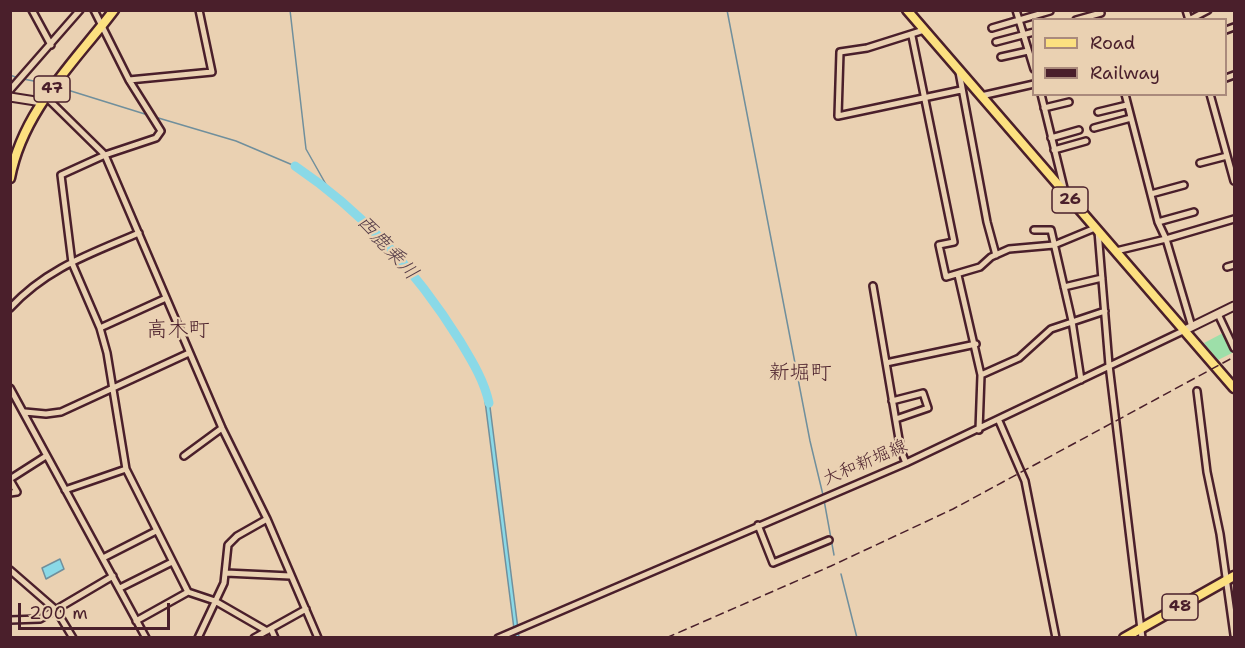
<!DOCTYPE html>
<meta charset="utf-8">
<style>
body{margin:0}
#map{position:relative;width:1245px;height:648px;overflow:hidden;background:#ead1b2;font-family:"Shantell Sans",sans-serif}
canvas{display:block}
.frame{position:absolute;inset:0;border:12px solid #4a1f2b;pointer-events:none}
.legend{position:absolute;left:1032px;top:18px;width:195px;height:78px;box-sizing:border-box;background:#ead1b2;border:2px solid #aa8a7c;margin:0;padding:8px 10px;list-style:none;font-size:18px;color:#4a1f2b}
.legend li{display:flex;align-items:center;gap:12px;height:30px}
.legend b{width:30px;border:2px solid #aa8a7c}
.scale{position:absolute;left:18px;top:603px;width:152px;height:27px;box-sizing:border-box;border:3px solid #4a1f2b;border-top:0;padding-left:8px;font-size:18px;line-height:21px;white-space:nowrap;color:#4a1f2b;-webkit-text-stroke:4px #ead1b2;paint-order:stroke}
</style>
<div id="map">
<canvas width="1245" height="648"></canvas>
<div class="frame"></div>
<ul class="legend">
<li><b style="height:8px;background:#fce080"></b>Road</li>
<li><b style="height:8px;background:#4a1f2b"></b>Railway</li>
</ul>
<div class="scale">200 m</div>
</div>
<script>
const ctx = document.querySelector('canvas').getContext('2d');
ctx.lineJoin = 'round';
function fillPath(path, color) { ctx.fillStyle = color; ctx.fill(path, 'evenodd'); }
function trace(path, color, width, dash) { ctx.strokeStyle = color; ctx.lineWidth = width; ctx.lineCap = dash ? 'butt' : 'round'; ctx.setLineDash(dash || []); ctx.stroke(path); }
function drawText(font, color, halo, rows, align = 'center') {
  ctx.font = font + ' "Shantell Sans","Klee One",sans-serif'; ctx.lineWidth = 4.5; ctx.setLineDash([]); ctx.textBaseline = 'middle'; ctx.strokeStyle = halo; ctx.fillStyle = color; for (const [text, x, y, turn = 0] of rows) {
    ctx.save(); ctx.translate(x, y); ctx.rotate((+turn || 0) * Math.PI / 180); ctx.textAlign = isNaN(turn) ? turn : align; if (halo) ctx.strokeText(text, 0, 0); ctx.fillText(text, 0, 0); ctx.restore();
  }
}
fillPath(new Path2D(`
 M1223 333 1234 352 1218 360 1204 343Z`), '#9ddfa9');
const water = new Path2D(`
 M488 391 519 637H515L484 393Z
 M60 559 64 569 46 579 42 568Z`);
fillPath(water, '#8ad9e7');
trace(water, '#708f9c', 1.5);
trace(new Path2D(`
 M290 10 306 149 328 188
 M727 10 810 441 823 495
 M10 75 18 78
 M23 79 50 84
 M58 87 148 115
 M155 117 236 141 295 166
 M824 500 834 555
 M841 574 857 638`), '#708f9c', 1.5);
trace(new Path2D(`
 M295 166C363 212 417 272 460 341 472 361 484 380 489 403`), '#8ad9e7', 9);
const minor = new Path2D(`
 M32 10 51 45
 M94 10 129 80 161 131 156 138 105 155 61 175 72 263 100 328 107 353 126 469 188 592 215 601 267 631
 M1016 10 1034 69
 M1186 10 1189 20 1208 10
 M1076 20 1101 13
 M992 28 1050 11
 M924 30 867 48 840 52 838 116 961 90
 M1226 30 1234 27
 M912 36 954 242 939 245 946 277 980 267 991 257 1009 249 1054 245 1095 228
 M996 42 1034 32
 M1001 57 1028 51
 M959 72 987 222 996 255
 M1226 78 1234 75
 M129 80 212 72 199 10
 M10 90 80 10
 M1041 94 1064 188
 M1125 94 1158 222 1166 239 1234 219
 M1210 94 1234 181
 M981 96 1034 84
 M46 97 105 155 222 428 267 519 318 638
 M1044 108 1069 102
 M1098 112 1127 105
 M1094 128 1131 118
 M1051 138 1079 130
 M1054 150 1086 141
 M1200 163 1227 156
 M1151 194 1184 185
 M1158 222 1194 212
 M1034 230H1051L1072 321 1081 380
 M1098 231 1109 365 1142 638
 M1116 251 1166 239 1192 327
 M1227 267 1234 265
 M958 275 981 375 979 430
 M873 286 901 451 906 463
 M1064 287 1102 278
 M10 308C47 268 90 254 139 233
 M1218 314 1234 348
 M100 328 166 298
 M886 363 976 344
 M981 375 1019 358 1051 329 1105 311
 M10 388 146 638
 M1197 391 1207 472 1220 534 1234 635
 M892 401 923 393 928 408 896 419
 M25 412 46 414 61 412 189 353
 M999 421 1025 481 1056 638
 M184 456 222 428
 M10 479 46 456
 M10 480 17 492 10 493
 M65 490 126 469
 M758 525 773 563 829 540
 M103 558 156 531
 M10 570 56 610 73 638
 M226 573 290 576
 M120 588 172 562
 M10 620 40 619 113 576
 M136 621 188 592
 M271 629 275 638
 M198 638 224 583 228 545 237 536 267 519
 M254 638 306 609
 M498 638 906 463 1185 330`);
const tertiary = new Path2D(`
 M10 97 42 102
 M1185 330 1234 306`);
const primary = new Path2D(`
 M907 10 1234 388
 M10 178C23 110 74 63 114 10
 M1124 638 1234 576`);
trace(minor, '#4a1f2b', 10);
trace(tertiary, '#4a1f2b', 11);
trace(primary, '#4a1f2b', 13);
trace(minor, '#ead1b2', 5);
trace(tertiary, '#ead1b2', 7);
trace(primary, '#fce080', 8);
trace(new Path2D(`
 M666 638 831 566 953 509 1234 357`), '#4a1f2b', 1.5, [9, 4.5]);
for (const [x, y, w] of [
 [52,89,36],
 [1070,200,36],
 [1180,607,36]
]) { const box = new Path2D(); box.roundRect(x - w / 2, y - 13, w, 26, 4.5); ctx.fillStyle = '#ead1b2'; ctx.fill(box); trace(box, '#4a1f2b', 1.5); }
drawText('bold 16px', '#4a1f2b', null, [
 ["47",52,89],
 ["26",1070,200],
 ["48",1180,607]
]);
drawText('18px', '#4a1f2b', '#ead1b2', [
 ["大和新堀線",865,463,-23]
]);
drawText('italic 20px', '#543b47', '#ead1b2', [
 ["西鹿乗川",387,248,47]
]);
drawText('21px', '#4a1f2b', '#ead1b2', [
 ["高木町",178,331],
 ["新堀町",800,374]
]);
</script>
